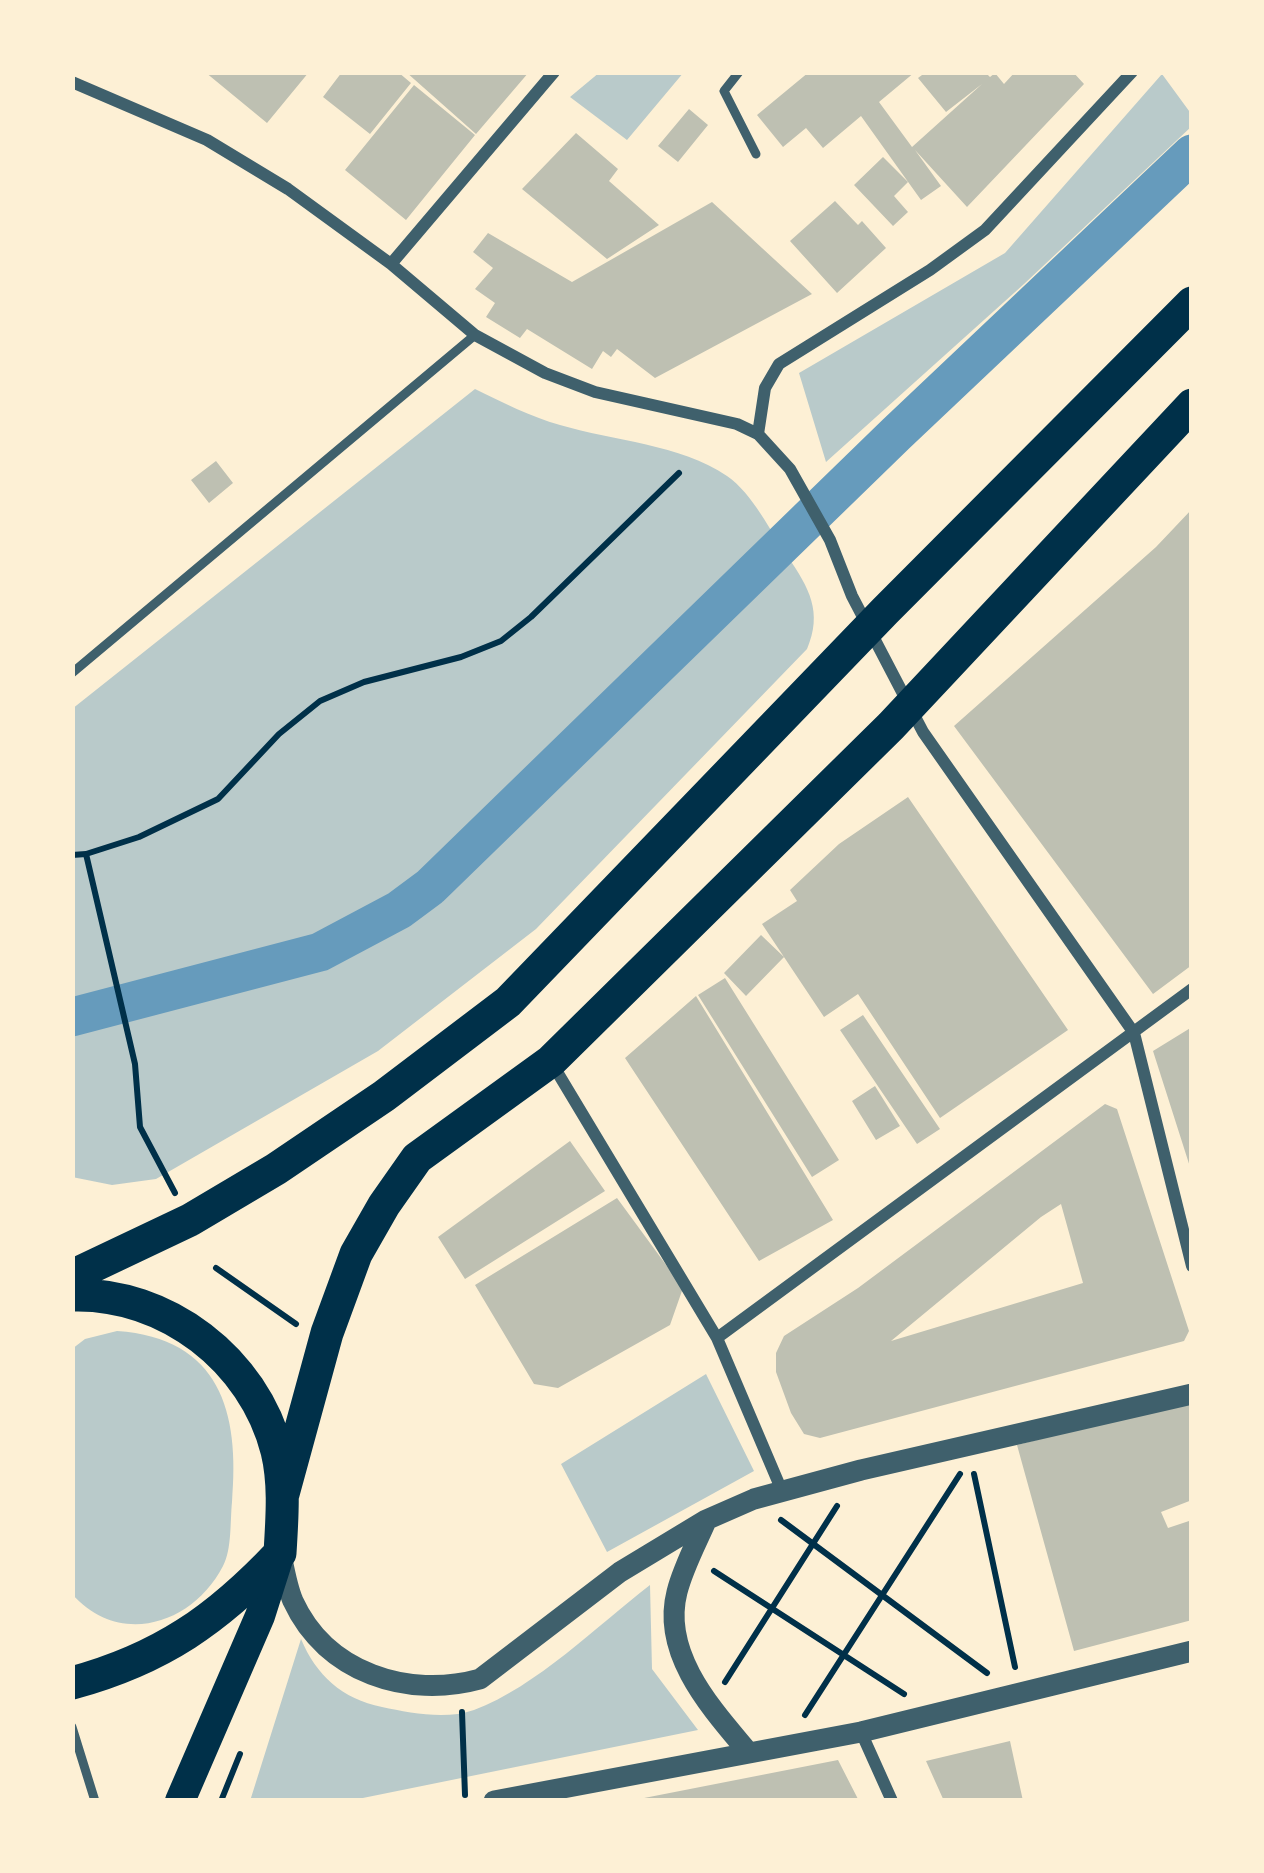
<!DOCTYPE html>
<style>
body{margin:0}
#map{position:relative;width:1264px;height:1873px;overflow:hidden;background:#fdf0d5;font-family:"Nunito Sans",sans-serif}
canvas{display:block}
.frame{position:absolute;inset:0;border:75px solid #fdf0d5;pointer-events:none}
</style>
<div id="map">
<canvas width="1264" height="1873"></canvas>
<div class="frame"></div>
</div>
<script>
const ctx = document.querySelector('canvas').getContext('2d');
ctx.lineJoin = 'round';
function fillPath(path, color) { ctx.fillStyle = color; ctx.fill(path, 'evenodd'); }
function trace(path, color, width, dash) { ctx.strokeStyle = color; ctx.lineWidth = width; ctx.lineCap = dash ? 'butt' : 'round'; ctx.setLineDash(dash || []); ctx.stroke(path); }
fillPath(new Path2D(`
 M600 72H684L627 140 570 97Z
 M1162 74 1192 115V126L1024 284 826 462 799 373 1005 253Z
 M475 389C502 402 531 417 560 425 614 441 680 444 727 476 753 494 770 531 788 557 809 588 823 612 807 649L536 929 378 1051 156 1179 112 1185 72 1177V709Z
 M117 1331C220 1338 240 1412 232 1502 230 1522 232 1549 223 1566 193 1624 120 1648 72 1594V1349L85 1339Z
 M706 1374 754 1471 607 1552 561 1464Z
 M650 1585 652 1669 698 1730 348 1801H250L301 1639C316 1675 342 1699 382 1707 410 1713 446 1720 474 1710 536 1687 598 1625 650 1585Z`), '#b9caca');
trace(new Path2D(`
 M72 1017 320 952 399 910 430 887 896 434 1192 154`), '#669bbc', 39);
fillPath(new Path2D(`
 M205 72H309L267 123Z
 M342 72H398L411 83 370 134 323 97Z
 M406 72H529L476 134Z
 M809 72H915L879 102 912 147 982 84 946 112 918 78 926 72H985L990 77 995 73 1004 84 1015 72H1073L1084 84 967 207 915 150 941 186 921 200 861 116 823 148 806 128 783 147 757 115Z
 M414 85 475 135 406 220 345 170Z
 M689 109 708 125 678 162 658 146Z
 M576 133 618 169 609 181 659 225 607 259 522 189Z
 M883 157 908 182 894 196 908 212 893 226 854 185Z
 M835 201 858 225 862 221 886 248 837 293 790 241Z
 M712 202 812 294 655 378 617 349 611 357 603 351 592 369 527 329 520 338 486 317 495 303 475 289 493 268 473 252 488 233 572 282Z
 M216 461 233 483 209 503 191 480Z
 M1192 509V965L1153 994 954 726 1156 547Z
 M908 797 1068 1030 940 1118 858 994 824 1017 762 924 797 901 790 890 839 844Z
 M761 935 784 957 746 996 724 973Z
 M725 978 839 1160 812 1177 698 995Z
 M696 996 833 1220 759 1261 625 1058Z
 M863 1015 940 1129 917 1144 840 1030Z
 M1192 1027V1169L1191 1170 1153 1051Z
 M875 1086 900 1126 876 1140 852 1101Z
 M1105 1104 1117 1109 1189 1331 1184 1341 820 1438 804 1434 791 1413 776 1372V1353L784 1336 858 1288ZM1061 1204 1083 1283 891 1341 1041 1217Z
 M570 1141 605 1191 465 1279 438 1237Z
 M617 1198 683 1288 670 1325 558 1388 534 1384 475 1285Z
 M1192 1400V1500L1161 1512 1168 1528 1192 1520V1620L1074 1651 1017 1445Z
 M1010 1741 1023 1801H944L926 1761Z
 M838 1760 859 1801H639V1799Z`), '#bec0b2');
trace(new Path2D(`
 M86 854 139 837 218 799 279 734 320 701 364 682 461 657 501 641 531 617 679 473
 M72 855 86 854 135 1064 140 1127 175 1193
 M216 1268 296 1324
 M974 1474 1015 1667
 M781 1520 987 1673
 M714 1571 904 1694
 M725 1682 837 1506
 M462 1712 465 1795
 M805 1715 960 1474
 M221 1801 240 1754`), '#003049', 6);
trace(new Path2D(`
 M739 72 724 91 756 154
 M72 673 475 335
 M72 1727 95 1801`), '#3f606c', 9);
trace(new Path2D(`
 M72 82 207 140 288 189 391 264 475 335 545 373 595 392 737 424 758 434 790 469 830 540 852 596 923 732 1134 1033 1192 1266
 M391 264 554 72
 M758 434 765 388 779 364 930 270 985 230 1132 72
 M553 1065 717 1338 782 1491
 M717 1338 1192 989
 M861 1732 892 1801`), '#3f606c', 12);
trace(new Path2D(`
 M706 1521C696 1544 683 1568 677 1592 661 1654 712 1709 748 1752
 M281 1554C284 1569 287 1587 293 1601 326 1673 408 1699 480 1679L620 1572 706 1520 754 1499 861 1470 1192 1394
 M494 1801 861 1732 1192 1651`), '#3f606c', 21);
trace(new Path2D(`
 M180 1801 260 1616 280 1553`), '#003049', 30);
trace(new Path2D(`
 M72 1276 190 1220 276 1169 384 1096 508 1002 885 611 1192 303
 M72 1295C166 1292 254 1360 277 1451 285 1484 282 1519 280 1553 218 1619 161 1659 72 1683
 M283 1494 327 1333 356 1254 384 1205 417 1158 551 1061 891 726 1192 405`), '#003049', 33);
</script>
